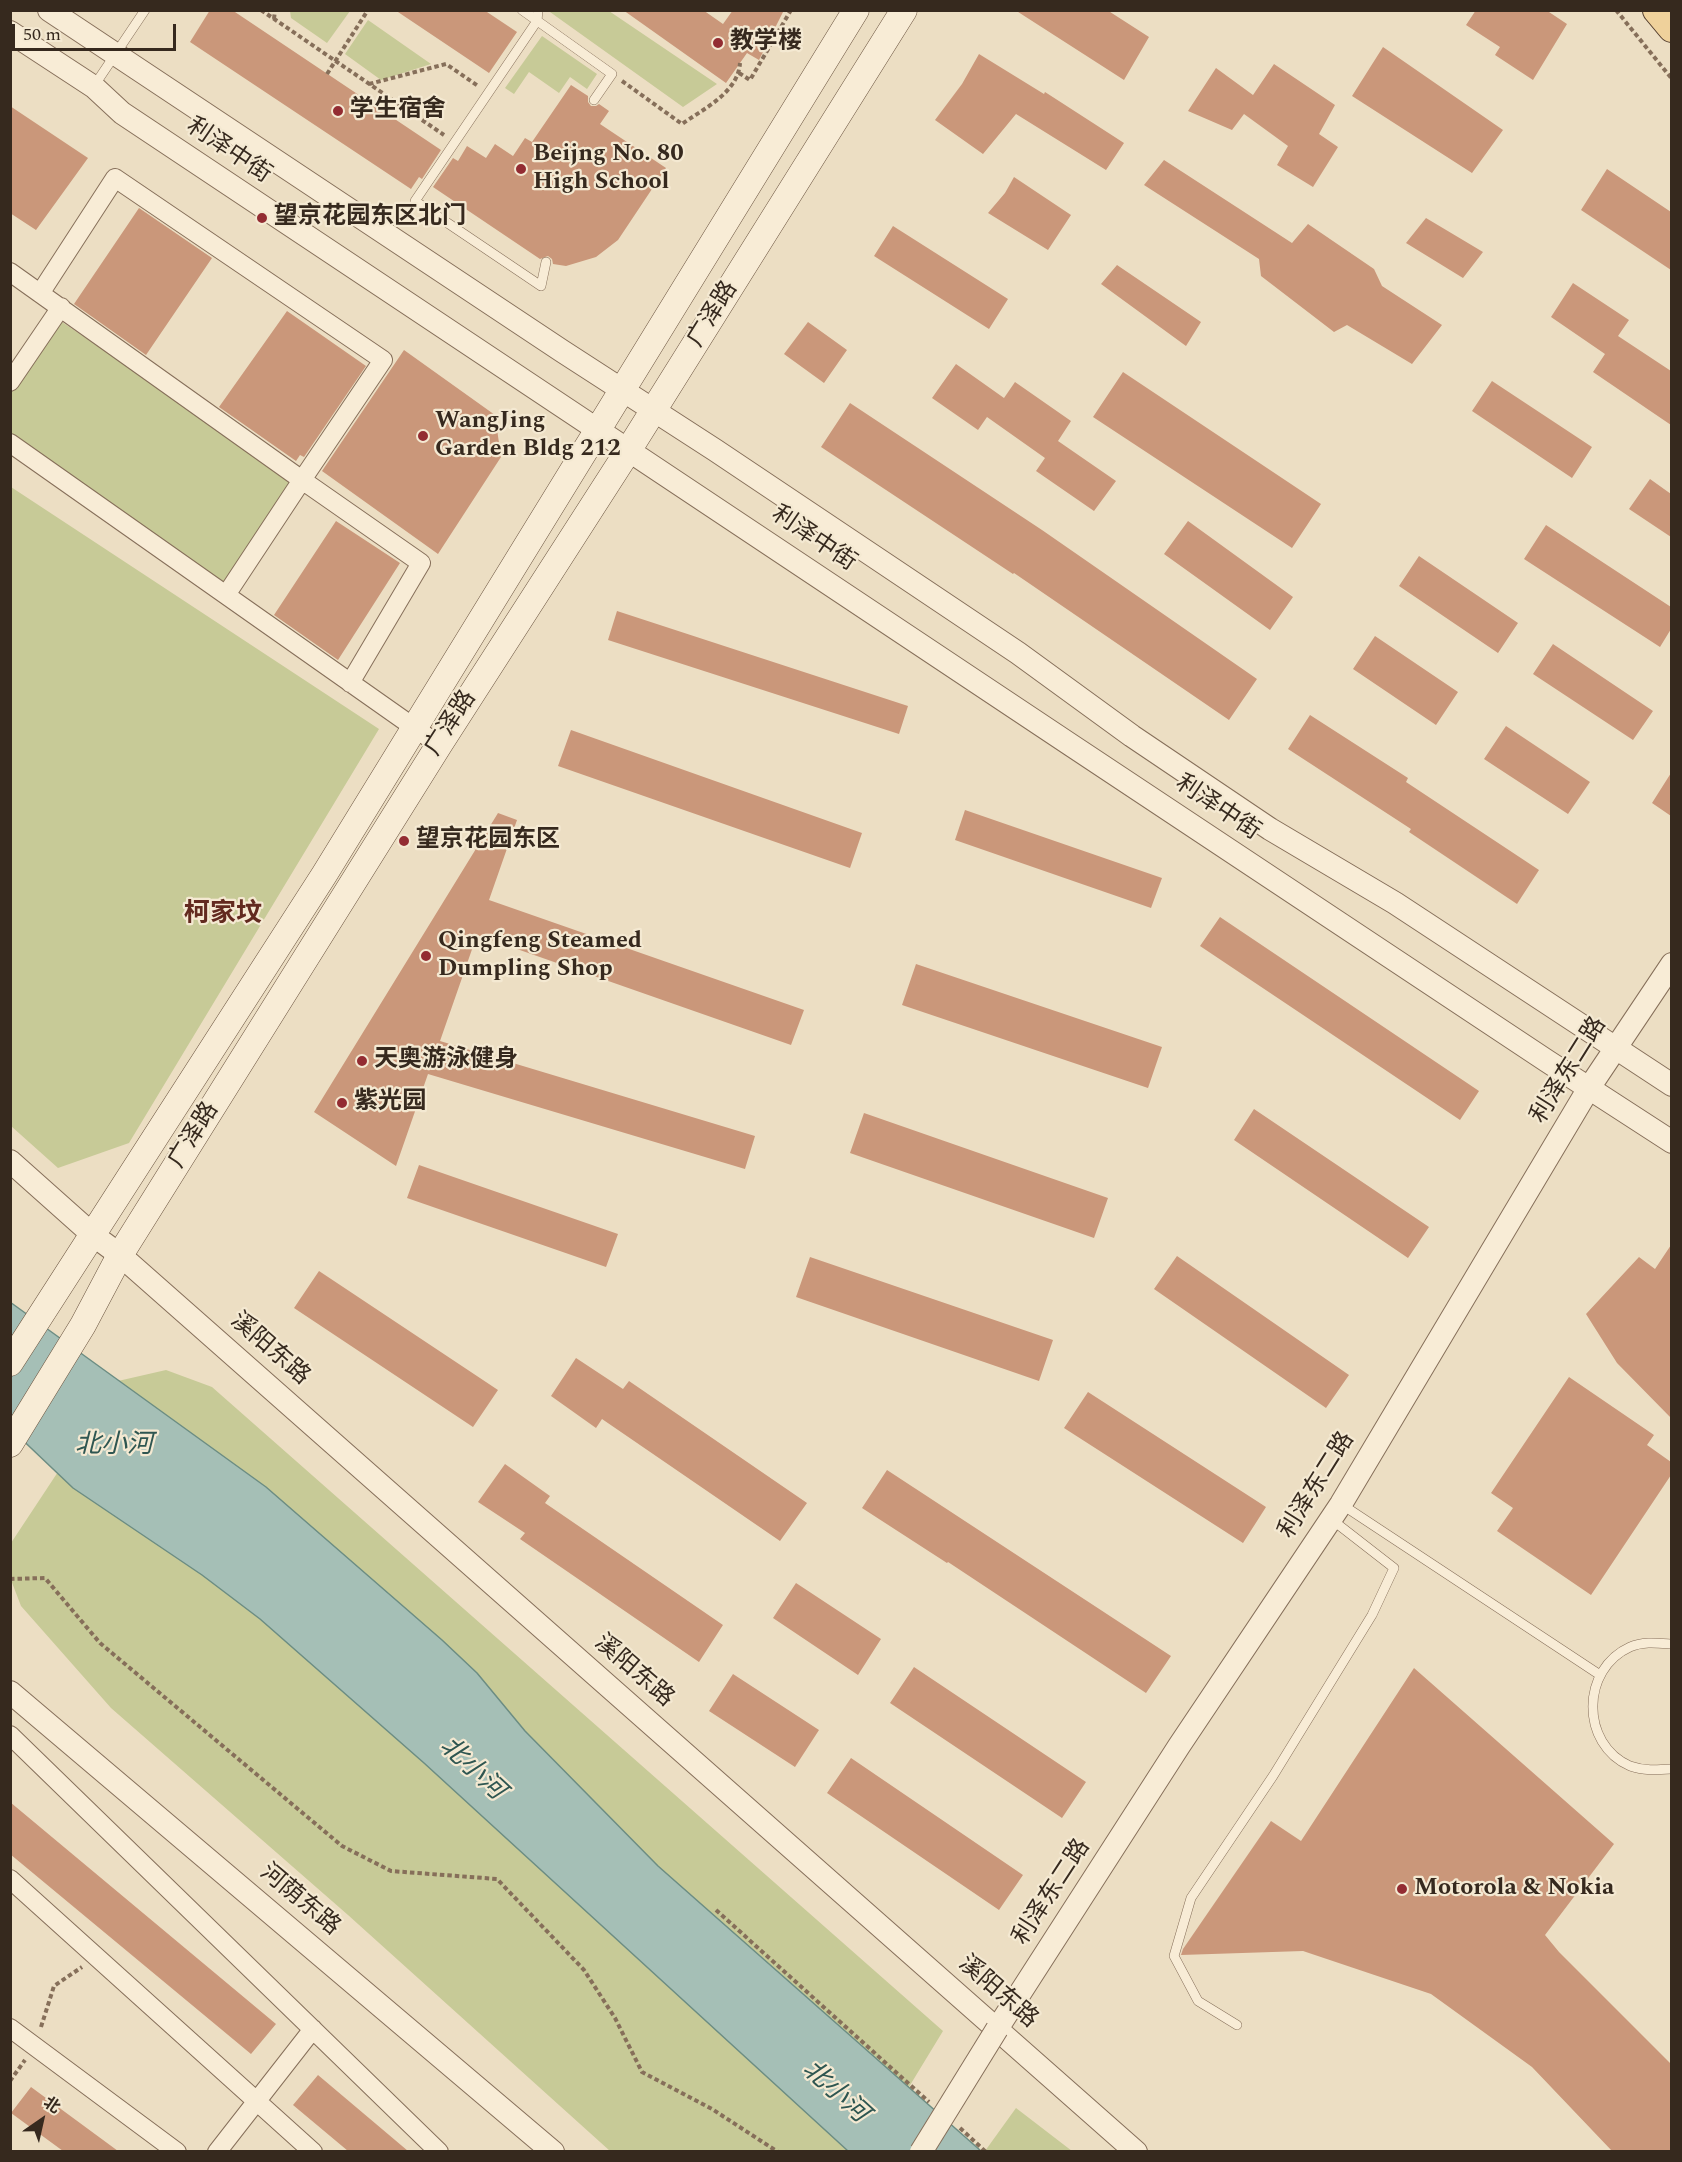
<!DOCTYPE html>
<meta charset="utf-8">
<style>
body{margin:0}
#map{position:relative;width:1682px;height:2162px;overflow:hidden;background:#ecdec3;font-family:Spectral,"Noto Sans SC",serif}
canvas{display:block}
.frame{position:absolute;inset:0;border:12px solid #36291e;pointer-events:none}
.north{position:absolute;left:12px;top:2090px;width:60px;height:60px;-webkit-text-stroke:4px #f4e9d2;paint-order:stroke;rotate:34deg;font-size:16px;font-weight:700;line-height:24px;text-align:center;color:#36291e}
.north::after{content:'';display:block;margin:auto;width:21px;height:27px;background:#36291e;clip-path:polygon(50% 0,100% 100%,50% 72%,0 100%)}
.scale{position:absolute;left:12px;top:24px;width:164px;height:27px;box-sizing:border-box;border:3px solid #36291e;border-top:0;padding-left:8px;font-size:18px;line-height:21px;white-space:nowrap;color:#36291e;-webkit-text-stroke:4px #f4e9d2;paint-order:stroke}
</style>
<div id="map">
<canvas width="1682" height="2162"></canvas>
<div class="frame"></div>
<div class="north">北</div>
<div class="scale">50 m</div>
</div>
<script>
const ctx = document.querySelector('canvas').getContext('2d');
ctx.lineJoin = 'round';
function fillPath(path, color) { ctx.fillStyle = color; ctx.fill(path, 'evenodd'); }
function trace(path, color, width, dash) { ctx.strokeStyle = color; ctx.lineWidth = width; ctx.lineCap = dash ? 'butt' : 'round'; ctx.setLineDash(dash || []); ctx.stroke(path); }
function drawText(font, color, halo, rows, align = 'center') {
  ctx.font = font + ' Spectral,"Noto Sans SC",serif'; ctx.lineWidth = 4.5; ctx.setLineDash([]); ctx.textBaseline = 'middle'; ctx.strokeStyle = halo; ctx.fillStyle = color; for (const [text, x, y, turn = 0] of rows) {
    ctx.save(); ctx.translate(x, y); ctx.rotate((+turn || 0) * Math.PI / 180); ctx.textAlign = isNaN(turn) ? turn : align; if (halo) ctx.strokeText(text, 0, 0); ctx.fillText(text, 0, 0); ctx.restore();
  }
}
fillPath(new Path2D(`
 M290 11V10L350 11 327 43 291 18Z
 M551 11H609L717 84 683 107 550 12Z
 M368 20 431 64 381 80 345 54Z
 M542 36 597 74 587 89 570 77 559 93 529 72 514 94 505 88Z
 M56 318 298 480 226 589 11 435V386Z
 M11 487 379 729 129 1143 58 1168 11 1126Z
 M166 1370 212 1387 943 2031 870 2151H610L348 1915 111 1708 21 1606 11 1580V1543L118 1381Z
 M1016 2108 1072 2151H985Z`), '#c7ca97');
const water = new Path2D(`
 M10 1302 266 1487 442 1640 477 1673 525 1731 658 1866 981 2151H848L424 1763 260 1619 202 1575 73 1488 11 1429Z`);
fillPath(water, '#a5bfb6');
trace(water, '#6c8d83', 1.5);
fillPath(new Path2D(`
 M210 10H232L441 150 422 179 419 177 411 189 190 42Z
 M395 10H484L517 32 489 73Z
 M623 10H703L723 24 733 10H784L759 60 747 53 726 83Z
 M1015 10H1107L1149 37 1124 80Z
 M1476 10H1546L1567 24 1533 80 1495 55 1500 47 1466 25Z
 M1383 47 1503 130 1472 173 1352 96Z
 M979 54 1044 94 1045 92 1124 143 1106 170 1016 114 983 154 935 120 962 84Z
 M1274 64 1335 105 1319 134 1338 147 1313 187 1277 165 1288 146 1244 114 1232 130 1188 111 1216 68 1253 95Z
 M571 85 588 96V102L591 106H596L599 104 609 111 600 124 666 168 618 240 596 257 566 266 553 264 552 259 548 256 540 259 433 187 453 158 458 161 467 146 486 158 495 144 513 156 525 138 532 142Z
 M10 106 88 158 36 230 10 213Z
 M1164 160 1292 243 1308 224 1374 269 1382 286 1442 325 1412 364 1347 325 1334 332 1261 276 1259 259 1144 185Z
 M1607 169 1671 212V270L1581 210Z
 M1014 177 1071 215 1048 250 988 213 1005 193Z
 M139 208 212 258 146 355 74 304Z
 M1426 218 1483 252 1463 278 1406 243Z
 M893 226 1008 299 989 329 874 256Z
 M1117 265 1201 322 1186 346 1101 284Z
 M1573 283 1629 320 1618 336 1671 371V425L1593 372 1605 354 1551 317Z
 M287 311 366 366 304 457 300 455 296 461 219 407Z
 M808 322 847 350 824 383 784 354Z
 M404 350 495 415 501 457 438 554 322 471Z
 M956 364 1004 398 1015 382 1071 421 1058 441 1116 481 1094 511 1036 471 1045 458 987 417 978 430 932 398Z
 M1123 372 1321 504 1292 548 1093 417Z
 M1492 381 1592 447 1572 478 1472 411Z
 M850 403 1042 530 1257 679 1229 720 1014 573 1013 574 821 447Z
 M1650 479 1671 494V537L1629 509Z
 M336 521 400 563 338 660 274 615Z
 M1188 521 1293 597 1270 630 1164 554Z
 M1546 525 1671 607V629L1660 647 1524 559Z
 M1419 556 1518 623 1498 653 1399 586Z
 M617 611 908 706 899 734 608 640Z
 M1375 636 1458 692 1436 725 1353 669Z
 M1553 644 1653 711 1633 740 1533 674Z
 M1310 715 1408 778 1406 782 1539 870 1517 904 1409 832 1411 829 1288 749Z
 M1506 726 1590 782 1568 814 1484 759Z
 M571 730 862 833 850 868 558 766Z
 M1671 773V816L1652 803Z
 M965 810 1162 878 1151 908 955 840Z
 M498 813 517 820 489 900 804 1010 791 1045 477 935 440 1041 755 1136 745 1169 428 1074 396 1166 314 1112Z
 M1220 917 1479 1091 1460 1120 1200 946Z
 M916 964 1162 1047 1148 1088 902 1005Z
 M1254 1109 1429 1227 1408 1258 1234 1140Z
 M864 1113 1108 1198 1094 1238 850 1153Z
 M419 1165 618 1234 606 1267 407 1198Z
 M1671 1245V1418L1617 1363 1586 1314 1639 1257 1655 1269Z
 M1177 1256 1349 1375 1326 1408 1154 1289Z
 M810 1257 1053 1340 1039 1381 796 1297Z
 M319 1271 498 1390 473 1427 294 1308Z
 M576 1358 623 1389 629 1381 807 1503 780 1541 602 1419 596 1428 551 1396Z
 M1569 1377 1654 1435 1647 1445 1671 1462V1475L1591 1595 1497 1531 1513 1508 1491 1493Z
 M1088 1392 1266 1507 1243 1543 1064 1428Z
 M505 1464 550 1496 545 1503 723 1625 699 1662 520 1539 525 1533 478 1502Z
 M887 1470 1171 1656 1146 1693 948 1562 947 1563 862 1508Z
 M796 1583 881 1639 858 1675 773 1618Z
 M914 1667 1086 1782 1062 1818 890 1703Z
 M1414 1668 1614 1844 1545 1935 1559 1952 1671 2064V2151H1612L1532 2067 1431 1994 1303 1951 1181 1955 1183 1949 1271 1821 1301 1841Z
 M733 1674 819 1730 795 1767 709 1711Z
 M851 1758 1023 1875 999 1910 827 1793Z
 M10 1802 276 2024 251 2054 10 1854Z
 M318 2075 408 2151H348L293 2105Z
 M31 2087 118 2151H63L11 2113Z`), '#ca977a');
const service = new Path2D(`
 M522 10 612 74 594 100
 M538 10 537 21 415 201 541 286 546 262
 M94 86 145 10
 M1341 1504 1600 1675
 M1672 1644C1658 1643 1643 1641 1630 1647 1581 1669 1580 1744 1630 1766 1644 1771 1657 1770 1672 1769
 M1237 2025 1198 2001 1174 1956 1191 1898 1273 1776 1372 1615 1394 1568 1331 1519`);
const minor = new Path2D(`
 M10 272 302 480 226 595
 M41 292 115 178 383 360 302 480 421 563 350 683
 M10 382 61 307
 M10 443 439 745
 M10 1735 439 2152
 M10 1879 313 2152
 M10 2028 177 2152
 M217 2152 313 2029`);
const tertiary = new Path2D(`
 M49 10 562 351 715 450 1018 653 1132 736 1270 829 1395 903 1672 1085
 M10 32 94 87 122 113C595 431 1072 745 1547 1061L1672 1142
 M10 1161 93 1235 120 1255 1136 2152
 M10 1692 553 2152
 M997 2029 1179 1746 1341 1504 1589 1088 1672 964`);
const secondary = new Path2D(`
 M10 1363 324 875 856 10
 M10 1444 83 1325 120 1255 439 745 628 451 904 10`);
const primary = new Path2D(`
 M1657 10 1672 28`);
trace(service, '#866f5a', 10);
trace(minor, '#866f5a', 20);
trace(tertiary, '#866f5a', 24);
trace(secondary, '#68513d', 27);
trace(primary, '#543e2e', 30);
trace(new Path2D(`
 M261 10 444 135
 M1616 10 1672 79
 M274 19 275 10
 M739 73 750 80 791 10
 M327 74 368 10
 M622 81 682 124C703 109 738 93 740 63
 M369 84 446 64 478 86
 M10 1579 45 1578 100 1643 342 1846 391 1871 497 1879 584 1970 615 2018 642 2072 712 2109 778 2152
 M716 1910 929 2102
 M41 2027 54 1986 82 1967
 M10 2081 25 2060
 M960 2128 986 2152`), '#866f5a', 4, [4.5, 3]);
trace(service, '#f8ecd6', 9);
trace(minor, '#f8ecd6', 18);
trace(tertiary, '#f8ecd6', 22);
trace(secondary, '#f8ecd6', 26);
trace(primary, '#efd19b', 28);
const tertiaryBridge = new Path2D(`
 M921 2152 997 2029`);
trace(tertiaryBridge, '#866f5a', 24, []);
trace(tertiaryBridge, '#f8ecd6', 22);
for (const [x, y, r, color] of [
 [718,43,6,"#932c32"],
 [338,111,6,"#932c32"],
 [521,169,6,"#932c32"],
 [262,218,6,"#932c32"],
 [423,436,6,"#932c32"],
 [404,841,6,"#932c32"],
 [426,956,6,"#932c32"],
 [362,1061,6,"#932c32"],
 [342,1103,6,"#932c32"],
 [1402,1889,6,"#932c32"]
]) { const dot = new Path2D(); dot.arc(x, y, r, 0, 2 * Math.PI); ctx.fillStyle = color; ctx.fill(dot); trace(dot, '#f4e9d2', 2); }
drawText('bold 24px', '#36291e', '#f4e9d2', [
 ["教学楼",730,43],
 ["学生宿舍",350,111],
 ["Beijng No. 80",533,155],
 ["High School",533,183],
 ["望京花园东区北门",274,218],
 ["WangJing",435,422],
 ["Garden Bldg 212",435,450],
 ["望京花园东区",416,841],
 ["Qingfeng Steamed",438,942],
 ["Dumpling Shop",438,970],
 ["天奥游泳健身",374,1061],
 ["紫光园",354,1103],
 ["Motorola & Nokia",1414,1889]
], 'left');
drawText('24px', '#36291e', '#f4e9d2', [
 ["利泽中街",228,152,34],
 ["广泽路",714,315,-58],
 ["利泽中街",813,540,34],
 ["广泽路",452,724,-57],
 ["利泽中街",1217,809,34],
 ["利泽东二路",1570,1071,-58],
 ["广泽路",195,1136,-58],
 ["溪阳东路",269,1350,41],
 ["利泽东二路",1318,1486,-58],
 ["溪阳东路",633,1672,41],
 ["利泽东二路",1053,1893,-57],
 ["河荫东路",299,1901,40],
 ["溪阳东路",997,1993,41]
]);
drawText('bold 26px', '#622a1f', '#f4e9d2', [
 ["柯家坟",223,916]
]);
drawText('italic 26px', '#2e5651', '#f4e9d2', [
 ["北小河",114,1447],
 ["北小河",471,1770,43],
 ["北小河",834,2093,42]
]);
</script>
